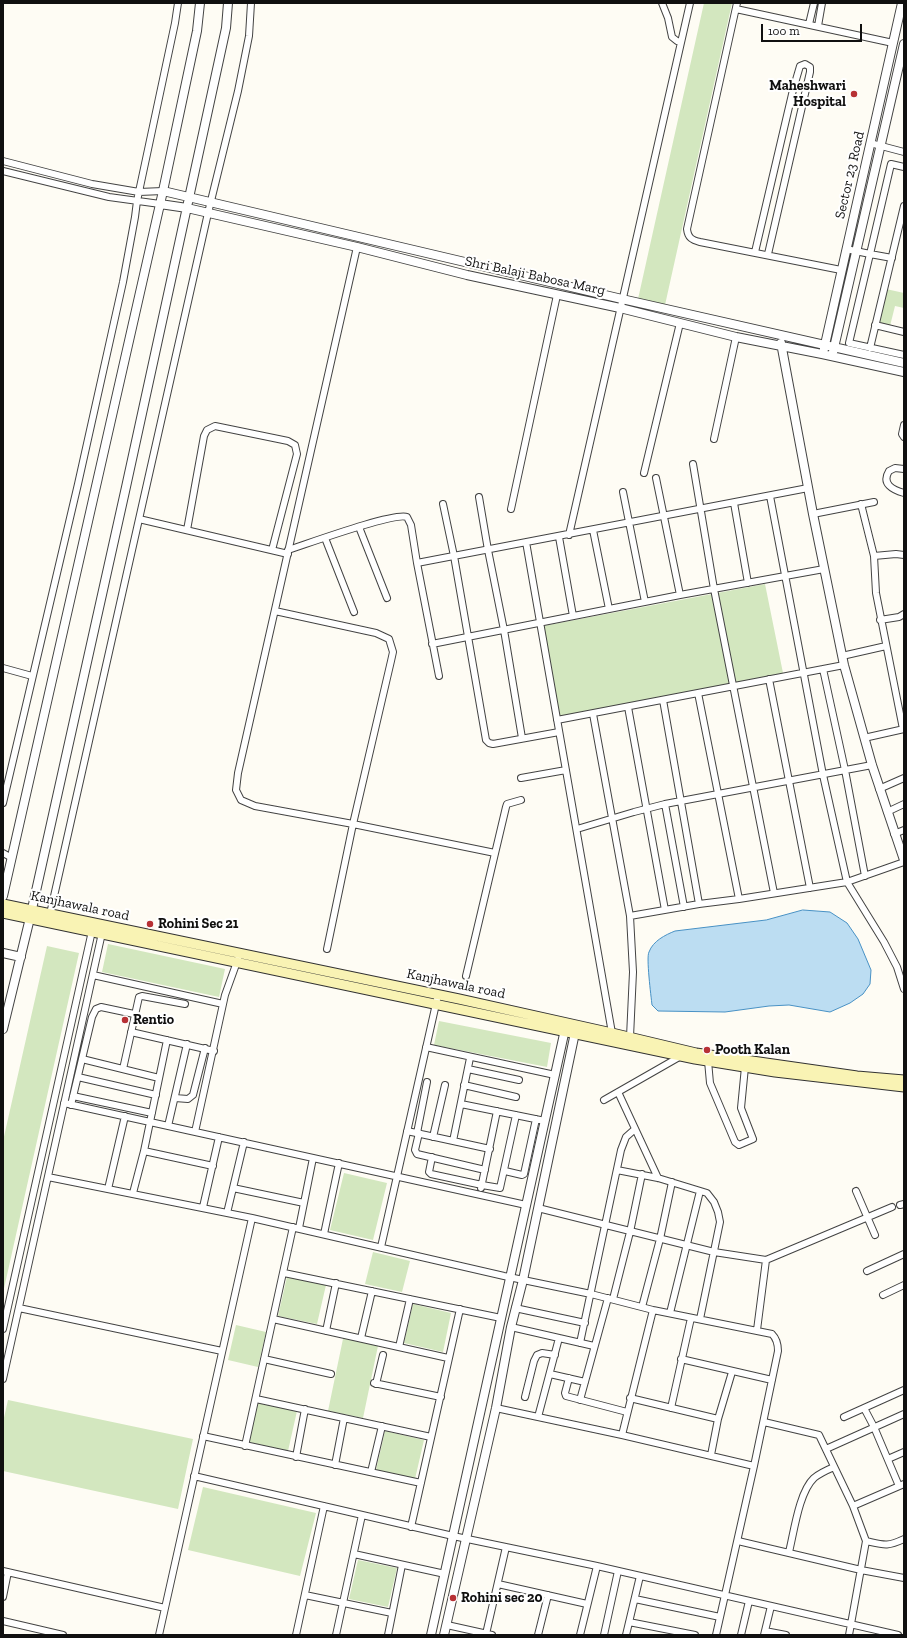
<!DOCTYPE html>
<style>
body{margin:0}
#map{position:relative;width:907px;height:1638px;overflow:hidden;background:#fefcf4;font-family:"Zilla Slab",serif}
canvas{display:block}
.frame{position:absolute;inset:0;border:4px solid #101010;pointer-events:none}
.scale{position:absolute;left:761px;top:24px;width:101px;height:18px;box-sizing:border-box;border:2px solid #101010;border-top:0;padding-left:5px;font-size:12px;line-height:14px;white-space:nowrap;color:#101010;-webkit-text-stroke:3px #fff;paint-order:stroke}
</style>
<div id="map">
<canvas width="907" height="1638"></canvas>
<div class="frame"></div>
<div class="scale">100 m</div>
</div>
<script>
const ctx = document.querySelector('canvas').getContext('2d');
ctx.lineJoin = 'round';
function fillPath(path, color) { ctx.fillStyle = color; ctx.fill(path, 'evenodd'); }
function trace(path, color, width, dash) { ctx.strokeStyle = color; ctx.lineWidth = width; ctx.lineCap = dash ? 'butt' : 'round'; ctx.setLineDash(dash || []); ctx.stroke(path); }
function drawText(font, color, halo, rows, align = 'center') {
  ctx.font = font + ' "Zilla Slab",serif'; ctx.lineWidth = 4; ctx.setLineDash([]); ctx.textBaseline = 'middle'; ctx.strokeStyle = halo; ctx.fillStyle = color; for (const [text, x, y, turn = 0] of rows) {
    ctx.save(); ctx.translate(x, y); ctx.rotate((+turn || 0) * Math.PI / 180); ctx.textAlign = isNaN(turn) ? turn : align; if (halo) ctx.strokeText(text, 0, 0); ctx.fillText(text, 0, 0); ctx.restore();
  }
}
fillPath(new Path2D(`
 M704 3H732L665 305 638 299Z
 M886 289 904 293V308L895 306 890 326 878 324Z
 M765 584 783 673 560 717 543 626Z
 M108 944 225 969 219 997 102 972Z
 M47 946 79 953 3 1293V1141Z
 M439 1021 551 1043 547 1067 434 1045Z
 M344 1173 387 1183 373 1240 330 1230Z
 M373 1252 410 1261 402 1292 365 1284Z
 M287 1277 326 1285 317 1324 278 1316Z
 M413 1304 451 1313 443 1352 404 1343Z
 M236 1325 266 1332 258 1367 228 1360Z
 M344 1334 379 1341 363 1418 328 1411Z
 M8 1400 193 1439 178 1509 3 1471V1422Z
 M258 1403 297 1411 288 1451 249 1442Z
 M385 1431 424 1440 415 1479 376 1470Z
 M203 1487 316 1513 300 1576 188 1550Z
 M358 1560 397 1568 388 1607 349 1599Z`), '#d3e7bf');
const water = new Path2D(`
 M803 910 830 912 847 923 858 939 871 970 870 984 863 994 850 1003 830 1012 789 1005 769 1006 725 1012 658 1011 652 1005C651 996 646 957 649 952 653 941 665 935 675 931L766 920Z`);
fillPath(water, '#bcddf2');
trace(water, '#4891c4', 1);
const minor = new Path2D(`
 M662 3 668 18 672 37 677 41 681 42
 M737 3 687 229C688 238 692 240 700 242L841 270
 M736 9 893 43
 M809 24 814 3
 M818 26 822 3
 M870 143 904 152
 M3 161 92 184 139 192 163 191
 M3 171 109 197 160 204
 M357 247 238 773 236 790 241 800 255 806 353 824 495 853
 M846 249 870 254 849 343 904 355
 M755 252 793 90 800 66 805 64 810 67V72L768 254
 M892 258 870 254 891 164 904 167
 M875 325 904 332
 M870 348 904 206
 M904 425 902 434 904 437
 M714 439 736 337
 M693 464 714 589 774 893
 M904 469 895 468 889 471C881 484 893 490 904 493
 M644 473 680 323
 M656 478 680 595
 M623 492 645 602
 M770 496 823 775 847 882 884 942 897 967 904 989
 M479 497 488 550 504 630 522 738
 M734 503 748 583
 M443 504 454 556 486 740 489 743 493 744 559 732
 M861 504 874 556 876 593 903 729
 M511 509 557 295
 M813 514 874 502
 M139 519 288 554
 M359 527 387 598
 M187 530 204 436 207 430 215 426 288 441 295 445 297 454 272 550
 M593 530 609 609
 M569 535 690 3
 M559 537 573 616
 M325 538 354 612
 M526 542 612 1033
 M288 550C307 544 394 512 407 517L411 525 417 563 439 676
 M874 556 896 554 904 555
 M417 563 808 488
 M275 611 376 633 389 639 393 652 391 661 353 824 327 949
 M880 620 899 617 904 614
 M432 644 680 595 824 569
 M842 656 886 646
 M3 668 32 676
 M823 669 845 770 865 876
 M769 679 810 888
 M698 693 739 899
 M663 700 699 904
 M628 707 665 910
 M593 714 630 916 633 972 630 1037
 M557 720 844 665
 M864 738 904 729
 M521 778 566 770
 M879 789 904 778
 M3 803 78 484 123 282 135 217 137 201 175 23 178 3
 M665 804 684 907
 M887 812 904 804
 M577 829 634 812 665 804 872 765
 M894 834 904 830
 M3 853 12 858
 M50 914 208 213 238 91 249 36 251 3
 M630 916 699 904 739 899 847 882 904 862
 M93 975 223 1004
 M466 976 506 807 507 804 521 800
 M131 1032 214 1051
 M426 1047 555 1075
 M82 1059 159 1078
 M708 1061 710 1083 735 1142 739 1145 753 1139 741 1108 745 1067
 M123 1069 139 997 142 996 185 1004
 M468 1069 519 1080
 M78 1077 156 1095
 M464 1085 516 1097
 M618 1092 658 1178
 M73 1096 152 1113
 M175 1098 188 1099 193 1095 205 1048
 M604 1100 681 1056
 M64 1103 526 1205
 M461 1104 545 1121
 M71 1105 92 1017 96 1009 101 1007 134 1014
 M168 1126 187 1044
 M407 1131 490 1149
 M195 1132 225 995 238 959
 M417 1133 427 1082
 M419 1133 415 1150 417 1154 485 1170
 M433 1137 445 1085
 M453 1141 470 1058
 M144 1151 213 1166
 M432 1157 429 1172 431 1174 482 1185 500 1188 516 1115
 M617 1170 658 1178 707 1193 714 1202 718 1212 720 1222 700 1319
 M505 1171 522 1175 524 1174 536 1119
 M48 1177 252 1218 504 1276 591 1294 653 1310 772 1334C777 1339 778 1344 778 1351L754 1466 716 1635
 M233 1188 304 1203
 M481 1188 497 1111
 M108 1189 125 1116
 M856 1191 875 1235
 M133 1193 144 1151 167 1040
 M900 1205 904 1204
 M203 1207 219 1137
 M538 1208 714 1252 766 1260 892 1207
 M227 1213 244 1142
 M299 1228 313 1158
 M324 1234 339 1163
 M381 1247 438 995
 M867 1271 904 1254
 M284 1273 501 1318
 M883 1295 904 1285
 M613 1299 630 1232 642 1174
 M642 1307 660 1239 672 1182
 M19 1308 222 1351
 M515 1308 585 1323
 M670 1313 700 1191
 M273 1319 448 1358
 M511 1327 594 1346
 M3 1329 92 931
 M757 1330 766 1260
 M326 1331 336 1283
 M361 1338 372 1291
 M580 1343 621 1150 626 1137 635 1129
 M399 1347 410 1299
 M264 1359 331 1374
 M681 1359 772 1380
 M550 1374 585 1382
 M569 1378 565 1393 566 1396 627 1412
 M3 1379 102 933
 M374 1383 441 1397
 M376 1384 383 1355
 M525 1397 534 1361 537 1355 542 1353 555 1355
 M630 1398 718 1419
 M256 1399 431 1437
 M580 1400 608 1298
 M496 1408 622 1435 754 1466
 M671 1408 691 1318
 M864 1408 874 1427 899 1486
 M538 1417 559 1338
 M844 1417 904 1390
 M764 1422 819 1435 853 1506 866 1541 849 1635
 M622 1435 653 1310
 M203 1436 421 1483
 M245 1446 293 1227
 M826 1449 904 1414
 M711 1455 718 1419 732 1372
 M296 1457 305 1409
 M888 1459 904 1452
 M335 1465 344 1418
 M371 1472 382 1426
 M194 1476 453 1536 597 1566 898 1635
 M853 1506 904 1484
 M411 1527 460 1309
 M738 1541 861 1570 904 1578
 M866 1541C884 1545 887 1547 904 1539
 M789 1552C794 1532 799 1492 814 1478 820 1473 827 1470 834 1467
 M354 1554 445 1574
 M3 1571 165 1608
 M498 1584 587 1604
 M305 1595 392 1613
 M3 1597 8 1572
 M635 1599 720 1617
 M3 1621 63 1635
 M629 1622 695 1635
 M447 1625 492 1635
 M765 1631 786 1635
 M486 1634 506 1547
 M159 1635 252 1218
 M296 1635 324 1506
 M336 1635 362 1515
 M388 1635 402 1565
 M538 1635 548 1595
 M580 1635 597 1566
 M604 1635 618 1571
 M626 1635 640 1576
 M741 1635 749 1601
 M764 1635 771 1606`);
const tertiary = new Path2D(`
 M163 191 622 299 904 363
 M160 204 187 208 357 247 467 275 620 308 736 337 822 354 904 372
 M781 343 813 514 844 665 872 765 904 860
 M824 349 902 3
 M833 352 904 44
 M3 896 163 191 197 31 200 3
 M3 953 21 957
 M3 1029 30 918 126 487 226 28 228 3
 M431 1635 566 1025
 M444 1635 496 1408 511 1327 523 1280 576 1028`);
const secondary = new Path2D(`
 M3 904 459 999 612 1033 696 1053 857 1076 904 1080
 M3 913 695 1059 775 1072 904 1087`);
trace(minor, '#434343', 8);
trace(tertiary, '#434343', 10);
trace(secondary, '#323232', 11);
trace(minor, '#fff', 6);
trace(tertiary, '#fff', 8);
trace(secondary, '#f9f3b4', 9);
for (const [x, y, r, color] of [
 [854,94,4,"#b73135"],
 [150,924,4,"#b73135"],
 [125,1020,4,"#b73135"],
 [707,1050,4,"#b73135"],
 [453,1598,4,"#b73135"]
]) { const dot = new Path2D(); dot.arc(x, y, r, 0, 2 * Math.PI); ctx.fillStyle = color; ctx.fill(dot); trace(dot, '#fff', 1.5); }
drawText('bold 14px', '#101010', '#fff', [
 ["Maheshwari",846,86,"right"],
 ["Hospital",846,102,"right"],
 ["Rohini Sec 21",158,924],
 ["Rentio",133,1020],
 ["Pooth Kalan",715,1050],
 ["Rohini sec 20",461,1598]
], 'left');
drawText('14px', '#101010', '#fff', [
 ["Sector 23 Road",850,175,-77],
 ["Shri Balaji Babosa Marg",535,276,12],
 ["Kanjhawala road",80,906,12],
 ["Kanjhawala road",456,984,12]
]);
</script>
